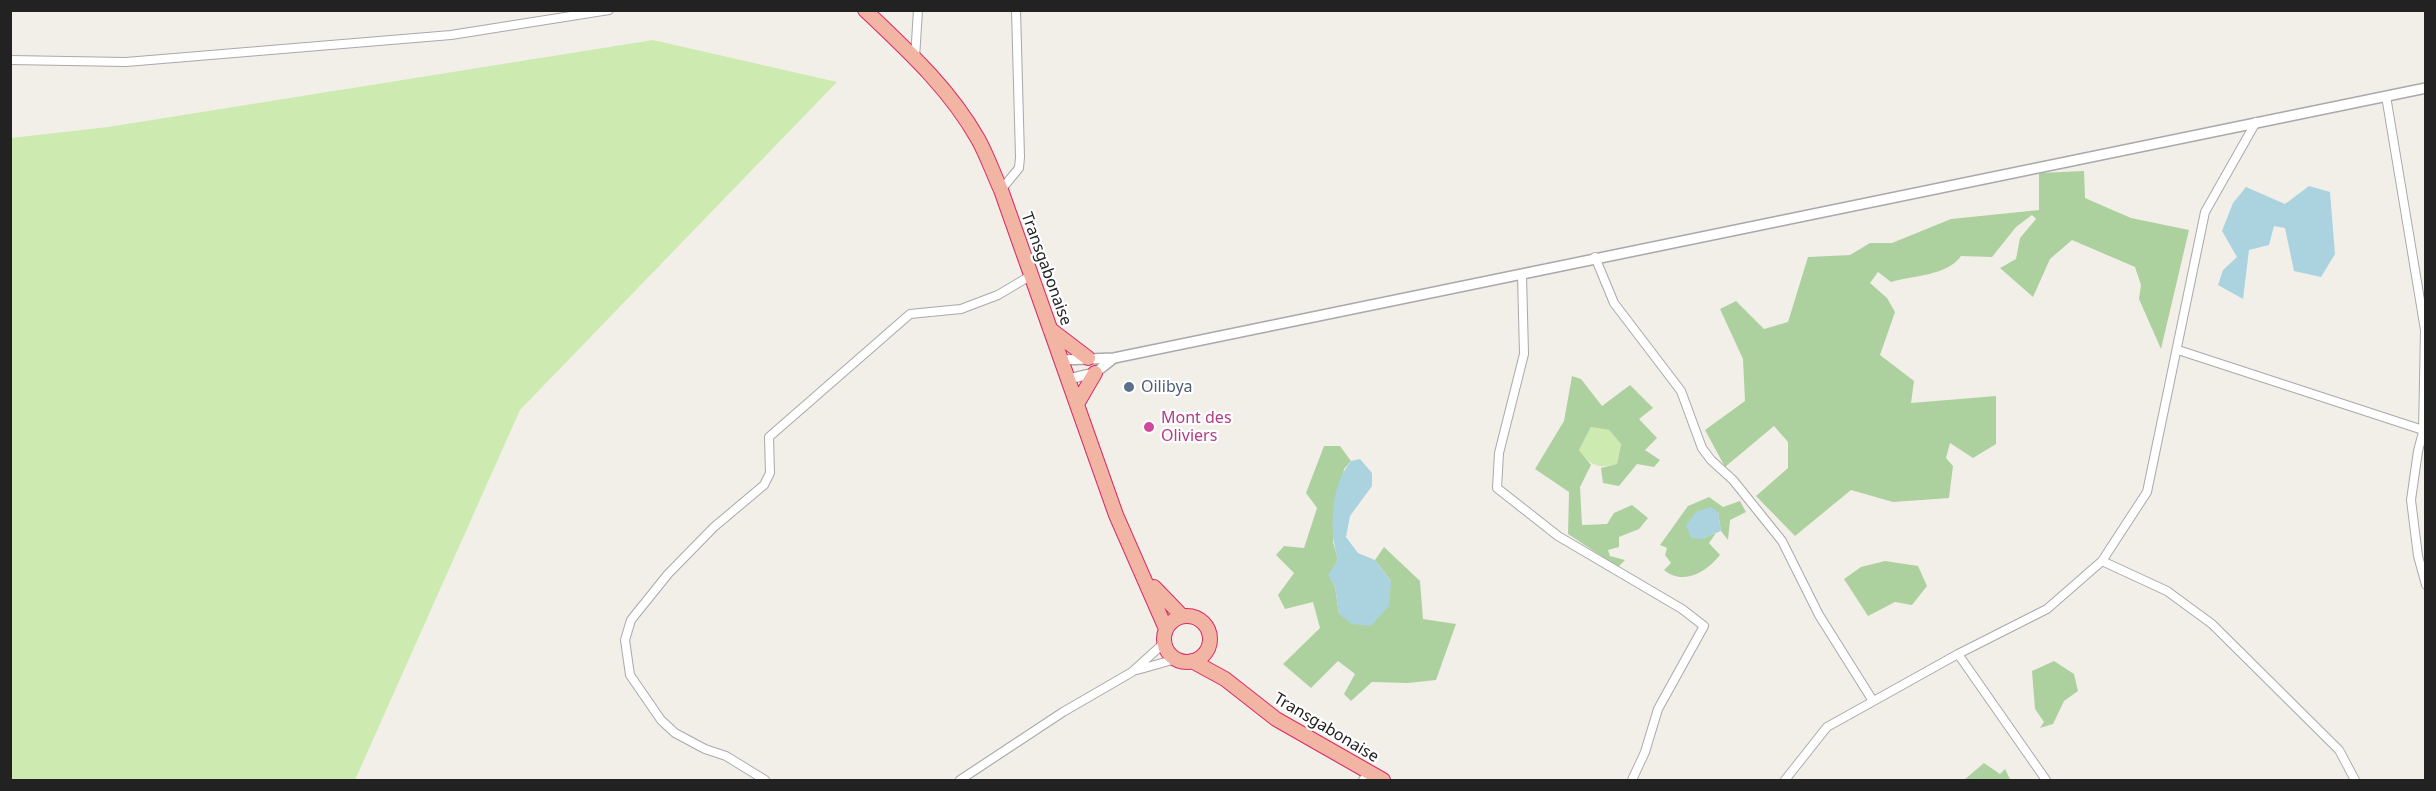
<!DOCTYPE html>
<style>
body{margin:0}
#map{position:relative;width:2436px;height:791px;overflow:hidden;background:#f2efe9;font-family:"Noto Sans",sans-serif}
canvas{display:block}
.frame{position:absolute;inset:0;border:12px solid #222;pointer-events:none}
</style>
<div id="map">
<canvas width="2436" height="791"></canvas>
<div class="frame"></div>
</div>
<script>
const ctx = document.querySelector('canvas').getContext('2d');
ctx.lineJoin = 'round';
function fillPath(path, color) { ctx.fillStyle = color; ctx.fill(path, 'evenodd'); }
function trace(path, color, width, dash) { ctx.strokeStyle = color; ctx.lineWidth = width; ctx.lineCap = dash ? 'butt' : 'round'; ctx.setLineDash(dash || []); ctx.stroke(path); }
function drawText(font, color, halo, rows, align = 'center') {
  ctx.font = font + ' "Noto Sans",sans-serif'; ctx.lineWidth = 4.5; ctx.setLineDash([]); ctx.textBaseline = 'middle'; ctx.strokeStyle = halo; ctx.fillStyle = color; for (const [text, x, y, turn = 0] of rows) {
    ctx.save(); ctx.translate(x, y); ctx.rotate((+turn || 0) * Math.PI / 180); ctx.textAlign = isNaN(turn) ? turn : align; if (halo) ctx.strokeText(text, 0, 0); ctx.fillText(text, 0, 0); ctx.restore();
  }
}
fillPath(new Path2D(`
 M653 40 837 82 520 410 355 780H11V138L108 127Z
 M1591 427 1609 430 1621 444 1617 464C1597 469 1591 466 1579 450Z`), '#cdebb0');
fillPath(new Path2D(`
 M2084 171 2085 198 2131 218 2189 230 2161 349 2139 299 2141 285 2135 267 2072 240 2050 259 2033 297 2000 268 2016 259 2020 238 2036 219 2032 215 2016 227 1992 257 1961 256C1947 276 1914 275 1891 282L1878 272 1870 283 1887 298 1895 312 1880 355 1914 381 1911 403 1996 396V444L1973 458 1950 443 1946 458 1953 466 1949 498 1893 502 1851 490 1795 536 1756 496 1788 468V442L1774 426 1725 467 1705 430 1745 401 1743 359 1720 309 1736 301 1764 329 1788 322 1808 257 1850 255 1870 243H1892L1951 219 2039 210V173Z
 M1572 376 1581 379 1602 406 1630 385 1653 408 1639 419 1657 438 1645 450 1660 460 1654 467 1637 464 1619 486 1603 483 1601 468 1617 464 1621 444 1609 430 1591 427 1579 450 1591 465 1580 487 1582 525 1607 524 1614 513 1632 505 1648 518 1639 529 1619 537V547L1608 550 1610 556 1625 560 1618 567 1568 534 1569 492 1535 469 1564 421Z
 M1324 446H1340L1351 461 1344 469 1333 542 1338 560 1329 575 1335 587 1339 614 1391 581 1375 560 1384 547 1420 581 1423 619 1456 624 1436 680 1408 683 1372 682 1351 701 1344 694 1355 674 1338 661 1311 688 1283 664 1320 628 1313 602 1285 609 1278 595 1294 573 1276 555 1284 546 1304 548 1317 508 1306 493Z
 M1709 497 1723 507 1740 501 1746 512 1730 520 1728 540 1721 531 1718 512 1701 539 1716 533 1709 543 1720 555C1706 572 1684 586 1664 570L1671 563 1665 555 1667 548 1660 545 1688 506Z
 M1885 561 1918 566 1927 586 1912 605 1895 602 1868 616 1844 579 1861 567Z
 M2054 661 2074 674 2078 691 2064 701 2053 724 2040 728 2044 722 2035 709 2032 671Z
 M1984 763 2000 774 2005 769 2010 779 1964 780Z`), '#add19e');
fillPath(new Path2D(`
 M2309 186 2330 192 2335 254 2321 277 2294 271 2285 228 2274 226 2269 245 2249 250 2243 299 2218 285 2223 270 2237 257 2222 231 2233 203 2246 187 2285 204Z
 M1360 459 1372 473V486L1350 516 1346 537 1358 553 1375 560 1391 581 1389 606 1371 626 1352 624 1339 614 1335 587 1328 575 1338 560C1329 530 1330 486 1351 461Z
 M1711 507 1718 512 1721 531 1701 539 1691 538 1686 525 1696 512Z`), '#aad3df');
const minor = new Path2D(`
 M915 58 918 10
 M10 60 126 62 451 35 609 10
 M2386 96 2425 330 2423 432 2418 451 2411 500 2418 556 2426 585
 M1001 190 1019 168 1020 157 1016 10
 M1595 257 1614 303 1681 391 1702 448 1711 460 1733 480 1782 541 1819 615 1873 701
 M1522 275 1524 354 1499 453 1497 488 1558 536 1682 609 1704 626 1658 709 1645 752 1632 780
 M2178 350 2426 431
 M2102 561 2167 591 2212 624 2339 750 2355 780
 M1958 654 2046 780
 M1137 670 1176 659
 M765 780 726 756 705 749 675 733 661 720 630 675 625 640 631 620 668 574 714 527 764 485 770 473 769 437 910 314 961 309 998 295 1030 276
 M960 780 1063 712 1132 672 1164 643
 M1363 780 1368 773
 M1785 780 1827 727 1958 654 2047 609 2102 561 2147 492 2205 212 2256 122`);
const tertiary = new Path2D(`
 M1062 360 1114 358 2426 88
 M1068 379 1095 373 1114 358`);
const trunk = new Path2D(`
 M865 10C907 50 949 88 978 139 987 155 993 173 1001 190L1116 515 1166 629
 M1050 329 1088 358
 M1077 404 1095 373
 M1154 587 1182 616
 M1164 639a23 23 0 1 1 46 0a23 23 0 1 1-46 0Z
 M1192 661 1225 679 1276 719 1383 780`);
trace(minor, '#a9a9a9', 10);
trace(tertiary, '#a9a9a9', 12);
trace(trunk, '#dc2a67', 16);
trace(minor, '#fff', 8);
trace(tertiary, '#fff', 9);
trace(trunk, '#f2b4a3', 14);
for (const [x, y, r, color] of [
 [1129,387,6,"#5c6f8a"],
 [1149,427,6,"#d1479c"]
]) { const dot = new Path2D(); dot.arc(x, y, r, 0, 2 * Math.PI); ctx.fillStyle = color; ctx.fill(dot); trace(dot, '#fff', 2); }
drawText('16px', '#222', '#fff', [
 ["Transgabonaise",1046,269,70],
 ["Transgabonaise",1326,728,31]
]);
drawText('16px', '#4e5e75', '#fff', [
 ["Oilibya",1141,387]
], 'left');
drawText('16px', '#b23c85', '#fff', [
 ["Mont des",1161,418],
 ["Oliviers",1161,436]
], 'left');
</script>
